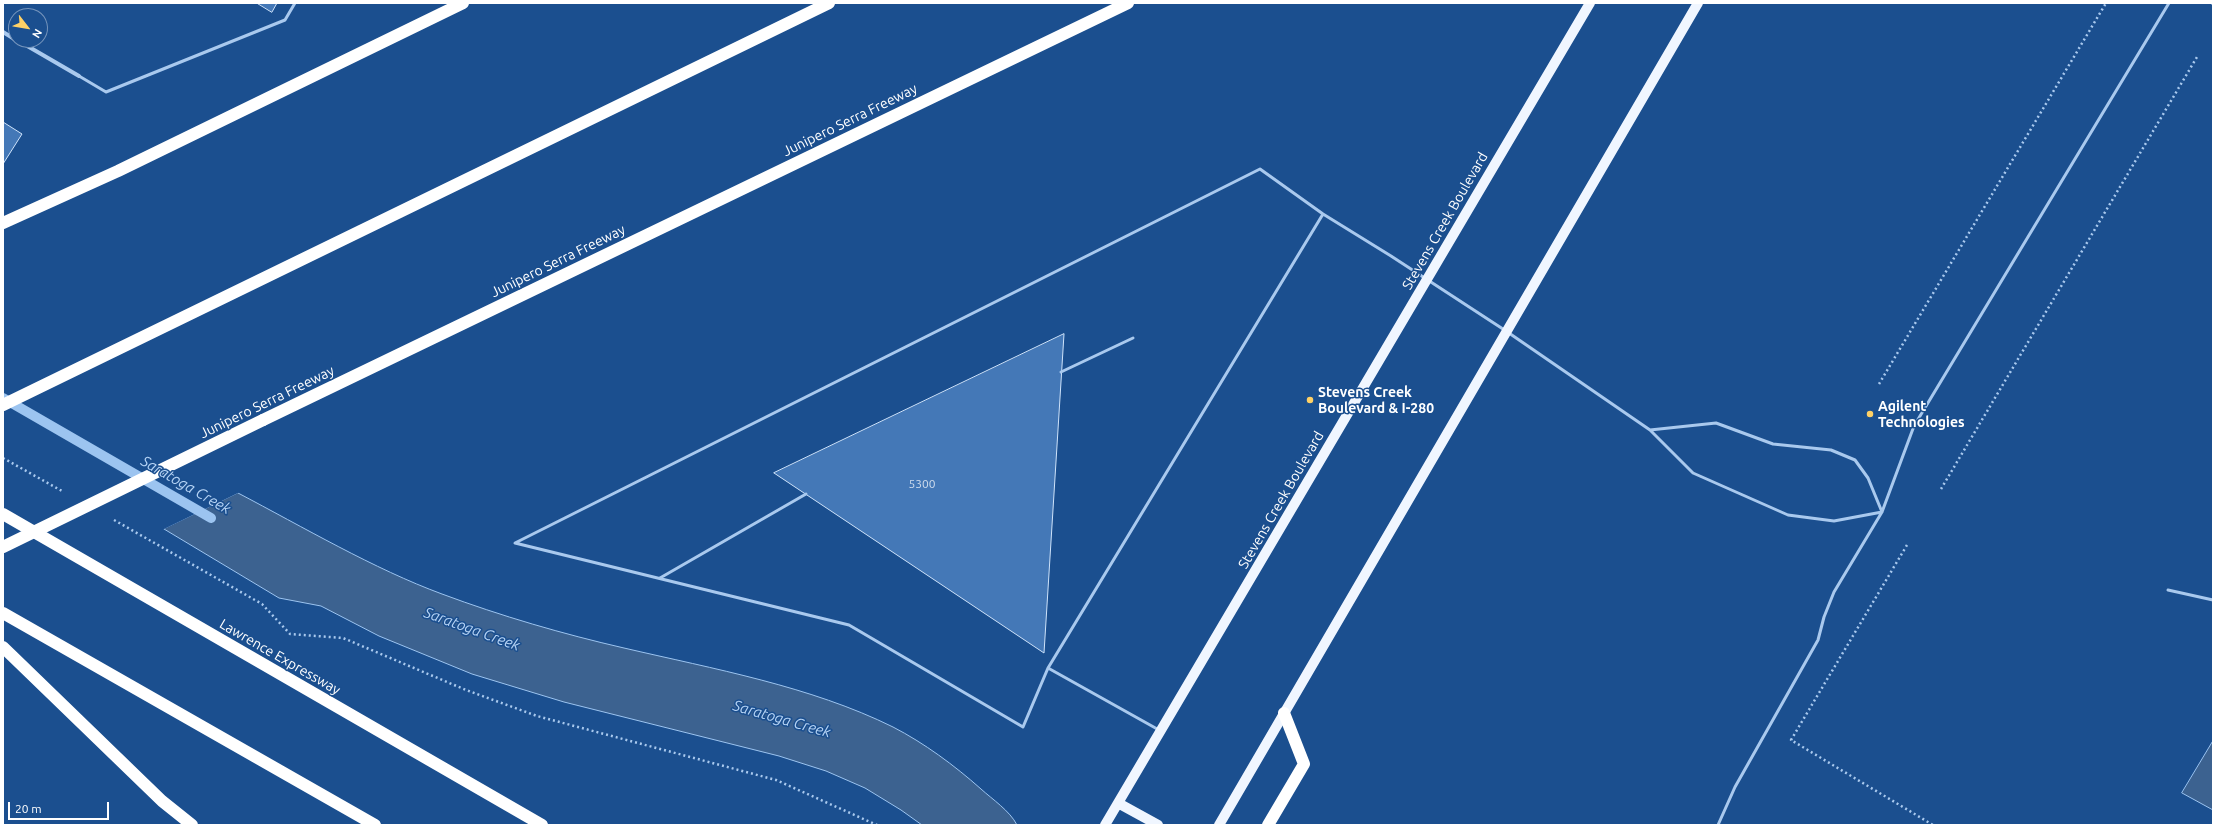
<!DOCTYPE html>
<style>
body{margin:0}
#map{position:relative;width:2216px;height:828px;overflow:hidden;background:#1b4f8f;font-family:Ubuntu,sans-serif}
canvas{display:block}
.frame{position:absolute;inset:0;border:4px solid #fff;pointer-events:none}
.north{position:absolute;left:8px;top:8px;width:40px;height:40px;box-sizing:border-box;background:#1b4f8f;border:1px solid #7695bc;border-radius:50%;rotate:121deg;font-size:11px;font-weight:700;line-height:16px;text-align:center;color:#fff}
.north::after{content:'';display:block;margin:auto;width:14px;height:18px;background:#ffd166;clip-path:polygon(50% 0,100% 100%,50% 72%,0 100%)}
.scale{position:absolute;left:8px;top:802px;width:101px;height:18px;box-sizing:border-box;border:2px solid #fff;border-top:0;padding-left:5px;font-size:12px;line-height:14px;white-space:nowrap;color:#fff;-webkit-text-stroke:3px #1b4f8f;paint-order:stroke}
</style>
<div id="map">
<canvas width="2216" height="828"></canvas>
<div class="frame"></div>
<div class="north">N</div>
<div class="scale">20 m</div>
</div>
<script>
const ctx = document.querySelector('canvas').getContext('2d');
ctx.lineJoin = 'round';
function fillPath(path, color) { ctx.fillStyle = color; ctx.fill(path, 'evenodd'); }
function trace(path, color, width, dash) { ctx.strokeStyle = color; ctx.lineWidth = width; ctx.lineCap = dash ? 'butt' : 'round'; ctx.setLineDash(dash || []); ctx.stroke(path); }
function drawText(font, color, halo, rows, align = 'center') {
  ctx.font = font + ' Ubuntu,sans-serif'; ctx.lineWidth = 3; ctx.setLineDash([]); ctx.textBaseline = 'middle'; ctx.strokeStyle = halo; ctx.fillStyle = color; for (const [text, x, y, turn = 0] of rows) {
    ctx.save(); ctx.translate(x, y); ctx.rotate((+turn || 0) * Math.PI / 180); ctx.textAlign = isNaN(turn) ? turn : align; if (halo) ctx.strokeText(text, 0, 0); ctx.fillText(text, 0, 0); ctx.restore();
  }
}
const water = new Path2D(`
 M238 493C303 527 374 569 442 594 501 616 563 634 624 648 714 669 810 686 893 727 924 743 954 765 981 789 992 799 1010 811 1017 825H922L901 810 865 788 826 771 779 756 564 702 472 674 379 636 321 606 279 598 164 529Z
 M2213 741V810L2182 793Z`);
fillPath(water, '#3c6290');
trace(water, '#9cc4f0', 1);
fillPath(new Path2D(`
 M237 491 240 492 162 530 163 528Z`), '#1b4f8f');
trace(new Path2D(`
 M3 398 211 518`), '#9cc4f0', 10);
const building = new Path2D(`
 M257 3H277L272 12Z
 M3 122 22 134 3 164Z
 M1064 334 1044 653 774 473Z`);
fillPath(building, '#4478b7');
trace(building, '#cfe3fa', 1);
trace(new Path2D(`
 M1879 384 2106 3
 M3 458 62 491
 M1941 489 2197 57
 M114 520 262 604 290 634 343 638 466 690 537 716 776 780 877 825
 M1907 545 1791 740 1933 825`), '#a9c9ee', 2.5, [2, 3]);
trace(new Path2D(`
 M2212 3 2213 4
 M79 76 106 92 285 20 295 3
 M1061 372 1133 338
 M1650 430 1716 423 1773 444 1831 450 1855 460 1868 478 1882 512
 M660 578 806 494
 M2168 590 2213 600
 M1048 668 1023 727 849 625 515 543 1260 169 1323 214 1391 256 1506 331 1650 430 1693 473 1788 515 1834 521 1882 512
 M1159 730 1048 668 1323 214
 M1718 825 1735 787 1818 640 1824 617 1834 592 1882 512 1914 426 2169 3`), '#a9c9ee', 3);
trace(new Path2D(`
 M3 32 16 40
 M17 40 79 76`), '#a9c9ee', 4);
trace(new Path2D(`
 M1118 803 1158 825
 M1105 825 1590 3
 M1219 825 1698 3`), '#f0f6ff', 10);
trace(new Path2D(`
 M3 223 118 171 463 3
 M3 405 829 3
 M263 420 1128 3
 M3 514 542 825
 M3 613 375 825
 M3 647 162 801 192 825
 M1268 825 1304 764 1284 713`), '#fff', 12);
trace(new Path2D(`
 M3 547 263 420`), '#fff', 12);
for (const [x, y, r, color] of [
 [1310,400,4,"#ffd166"],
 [1870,414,4,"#ffd166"]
]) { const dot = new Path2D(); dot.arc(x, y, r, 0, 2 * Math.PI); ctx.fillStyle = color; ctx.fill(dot); trace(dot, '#1b4f8f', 1.5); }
drawText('12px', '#d0dded', null, [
 ["5300",922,484]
]);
drawText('14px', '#fff', '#1b4f8f', [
 ["Junipero Serra Freeway",850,120,-26],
 ["Stevens Creek Boulevard",1445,221,-60],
 ["Junipero Serra Freeway",558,261,-26],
 ["Junipero Serra Freeway",267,402,-26],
 ["Stevens Creek Boulevard",1281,500,-60],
 ["Lawrence Expressway",280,657,30]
]);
drawText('bold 14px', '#fff', '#1b4f8f', [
 ["Stevens Creek",1318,392],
 ["Boulevard & I-280",1318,408],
 ["Agilent",1878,406],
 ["Technologies",1878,422]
], 'left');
drawText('italic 15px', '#b5d3f5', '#1b4f8f', [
 ["Saratoga Creek",186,485,30],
 ["Saratoga Creek",472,629,20],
 ["Saratoga Creek",782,719,16]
]);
</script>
